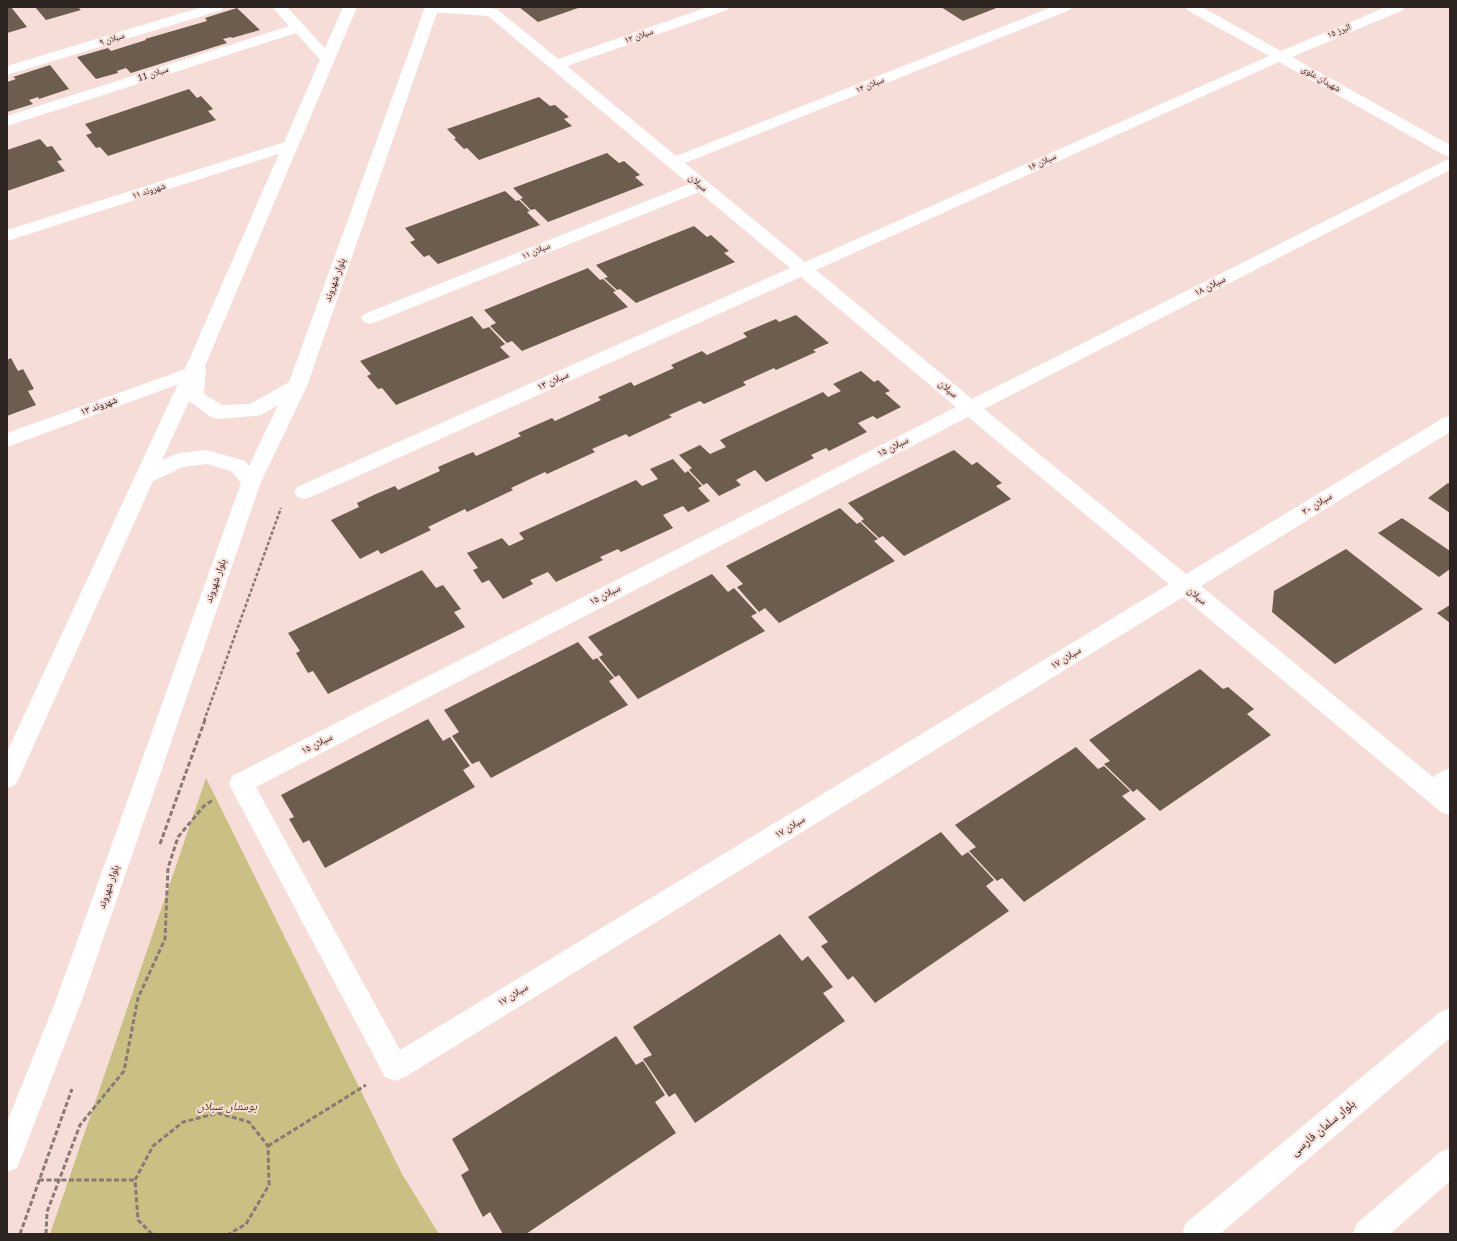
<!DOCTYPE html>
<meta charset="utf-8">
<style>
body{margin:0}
#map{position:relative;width:1457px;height:1241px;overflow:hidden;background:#f7ddd7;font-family:"Noto Serif",serif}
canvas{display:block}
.frame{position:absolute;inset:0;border:8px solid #2d2422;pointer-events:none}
</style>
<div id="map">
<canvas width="1457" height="1241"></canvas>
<div class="frame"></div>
</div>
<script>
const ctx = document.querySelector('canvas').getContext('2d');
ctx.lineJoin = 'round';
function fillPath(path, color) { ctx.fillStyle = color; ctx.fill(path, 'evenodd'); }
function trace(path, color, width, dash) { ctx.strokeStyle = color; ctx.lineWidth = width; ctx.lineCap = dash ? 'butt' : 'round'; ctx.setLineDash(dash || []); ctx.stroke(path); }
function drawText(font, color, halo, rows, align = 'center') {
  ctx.font = font + ' "Noto Serif","Noto Naskh Arabic",serif'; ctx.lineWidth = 4; ctx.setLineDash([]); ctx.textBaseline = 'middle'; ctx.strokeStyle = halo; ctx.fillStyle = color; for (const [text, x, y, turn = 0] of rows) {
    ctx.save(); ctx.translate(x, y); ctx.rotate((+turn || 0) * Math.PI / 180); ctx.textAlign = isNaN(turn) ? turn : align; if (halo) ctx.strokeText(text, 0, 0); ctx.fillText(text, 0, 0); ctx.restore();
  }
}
fillPath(new Path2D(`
 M206 778 402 1174 439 1234H50Z`), '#cac083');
fillPath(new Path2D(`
 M11 7 27 27 7 33V8Z
 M35 7H78L81 10 46 20Z
 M519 7H581L538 22Z
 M941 7H999L963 21Z
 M237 8 260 30 232 38 231 37 223 39 227 43 131 73 126 68 117 71 118 73 96 79 77 57 108 48 111 51 146 40 145 39 207 21 205 18Z
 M50 65 69 89 39 99 38 97 29 100 33 104 7 112V82L16 79 13 77Z
 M189 89 197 98 201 96 213 109 208 111 216 120 108 156 100 147 96 148 86 135 92 133 85 124Z
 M539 97 550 106 555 105 569 117 564 119 572 126 479 160 467 148 464 149 454 139 456 138 447 129Z
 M40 139 47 147 52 146 62 160 57 161 65 171 7 191V150Z
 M607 153 619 163 624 161 640 175 635 177 644 185 548 222 535 209 531 210 520 199 523 198 513 188Z
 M505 191 516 201 519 200 530 211 527 212 540 225 438 264 429 255 424 257 410 242 415 240 405 228Z
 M694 226 707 237 711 235 729 251 724 253 735 262 636 303 620 289 617 290 604 278 608 277 596 265Z
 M588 268 600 280 603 279 616 291 613 292 628 307 522 351 512 341 507 343 490 326 496 323 484 310Z
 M796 315 829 343 813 350 816 352 776 370 774 368 743 382 746 385 704 404 700 401 669 415 672 417 648 428 629 437 626 434 592 449 595 452 547 474 545 472 511 488 513 490 467 512 465 509 428 527 431 530 381 554 378 550 360 559 331 520 359 507 357 503 376 494 395 486 398 490 440 471 438 467 454 460 473 452 476 456 521 436 518 433 552 418 555 421 601 400 598 397 631 382 634 386 674 368 671 365 702 351 707 355 747 337 743 333 776 319 779 322Z
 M472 316 483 329 489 327 505 344 500 347 510 357 396 405 382 388 378 389 367 376 371 374 360 361Z
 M11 358 18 371 23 369 34 389 28 391 36 405 7 416V360Z
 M861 371 874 382 878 380 890 391 885 393 901 407 877 419 873 416 858 423 867 432 829 451 826 448 811 455 814 458 766 482 755 470 736 480 741 485 719 496 707 483 703 485 689 470 692 468 679 455 700 445 710 454 726 447 720 440 823 392 828 397 841 391 833 384Z
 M954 450 972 465 977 462 1002 483 996 486 1011 499 904 556 883 536 879 538 861 521 864 519 848 503Z
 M673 459 685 473 688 471 702 486 698 488 710 501 688 512 683 506 663 515 673 528 621 552 618 549 600 557 603 560 556 582 548 572 530 580 533 584 503 599 489 580 482 583 473 570 478 568 467 553 502 538 509 546 524 539 519 533 636 480 642 486 658 479 650 469Z
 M1448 483 1450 484V513L1428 498Z
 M840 508 857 524 860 522 878 539 874 541 895 561 779 623 765 608 759 612 737 587 743 584 726 566Z
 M1402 518 1450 551V569L1439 577 1378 533Z
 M1346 549 1423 609 1335 664 1272 612 1274 591Z
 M422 570 436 588 443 585 461 609 454 612 465 627 328 694 313 671 308 673 296 653 300 651 288 633Z
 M712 574 728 592 734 588 757 613 751 616 765 631 638 699 619 675 615 677 599 657 603 655 588 637Z
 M1450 605V623L1437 613Z
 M578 642 593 660 597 658 614 678 609 681 628 705 491 778 479 761 472 764 452 736 459 732 444 710Z
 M1200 669 1223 689 1228 687 1254 709 1247 714 1271 735 1160 811 1137 789 1133 792 1104 764 1110 761 1089 740Z
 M428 719 443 741 450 737 470 766 463 770 475 787 325 868 309 840 303 843 289 819 294 817 281 795Z
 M1076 747 1098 769 1104 766 1130 791 1122 796 1146 819 1024 902 1002 878 997 881 969 851 976 847 955 825Z
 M941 832 962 856 968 852 994 880 986 886 1009 911 875 1003 853 976 848 980 821 946 828 942 808 917Z
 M780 934 802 961 808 956 833 987 823 993 845 1021 695 1123 675 1093 669 1097 643 1059 652 1055 633 1027Z
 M616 1036 636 1065 643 1061 665 1095 655 1102 676 1133 526 1234H503L490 1212 483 1217 461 1175 469 1170 452 1139Z`), '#6c5d4e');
trace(new Path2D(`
 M204 721 281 508`), '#8a7975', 2.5, [3.5, 2]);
trace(new Path2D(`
 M160 844 205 720
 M268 1146 366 1085
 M39 1180H135
 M20 1234 72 1089
 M46 1234 47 1212 80 1125 124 1071 138 998 165 939 168 868 178 837 204 806 213 800
 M152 1234 138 1220 135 1180 153 1146 183 1122 218 1113 249 1122 268 1146 269 1185 246 1224 229 1234`), '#8a7975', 3, [5, 2.5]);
fillPath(new Path2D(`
 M202 7H224L222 10 7 75V66Z
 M272 7H287L333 57 335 60 333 63 328 64 323 63 296 33 7 126V116L289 26Z
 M425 7H481L497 9 558 59 708 7H729L727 10 567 66 676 156 1052 7H1072L1070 10 685 163 805 262 1269 56 1187 10 1185 7H1202L1281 51 1386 7H1405L1403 10 1292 57 1450 145V157L1444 155 1279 62 816 270 972 399 1444 161 1450 159V170L984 409 1186 574 1443 418 1450 416V432L1201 586 1433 777 1442 771 1450 768V815L1441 812 1183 597 405 1077 395 1081 385 1077 232 790 229 783 232 776 956 407 801 277 311 497 304 499 297 497 294 492 297 487 790 268 699 192 376 322 370 324 364 322 361 318 364 314 689 184 488 16 431 12 426 11ZM968 417 1169 584 400 1050 256 787Z
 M291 140 297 142 299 145 297 148 7 241V230Z
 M191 367 198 369 200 373 198 377 7 447V433Z`), '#fff');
fillPath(new Path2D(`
 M343 7H357L205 366 206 369 204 394 222 405 250 404 289 382 425 7H439L307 386 261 482 82 1000 17 1168 7 1172V1122L56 1000 241 483 231 471 207 464 183 467 153 481 19 778 15 785 7 788V752L188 362ZM189 401 211 417 218 419 254 416 261 415 278 405 249 466 245 461 207 450 179 453 162 460Z
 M1450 1008V1038L1220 1234H1182L1186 1223 1440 1012Z
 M1450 1148V1181L1390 1234H1353L1357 1223 1440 1152Z`), '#fff');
drawText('9px', '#2d2422', '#f7ddd7', [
 ["البرز ۱۵",1339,31,-23],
 ["سبلان ۱۲",639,36,-19],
 ["سبلان ۹",112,39,-17],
 ["سبلان 11",153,74,-18],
 ["شهیدان علوی",1321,79,30],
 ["سبلان ۱۴",870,85,-22],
 ["سبلان ۱۶",1042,162,-24],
 ["شهروند ۱۱",149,191,-18],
 ["سبلان ۱۱",536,251,-22]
]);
drawText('10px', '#2d2422', '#f7ddd7', [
 ["سبلان",698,183,40],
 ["بلوار شهروند",335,280,-70],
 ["سبلان ۱۸",1210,286,-27],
 ["سبلان ۱۳",553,381,-24],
 ["سبلان",948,389,40],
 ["شهروند ۱۳",99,406,-20],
 ["سبلان ۱۵",893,447,-27],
 ["سبلان ۲۰",1317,504,-31],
 ["بلوار شهروند",216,581,-71],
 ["سبلان ۱۵",605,595,-27],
 ["سبلان",1197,596,40],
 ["سبلان ۱۷",1066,658,-31],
 ["سبلان ۱۵",317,744,-27],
 ["سبلان ۱۷",790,827,-31],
 ["بلوار شهروند",109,887,-71],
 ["سبلان ۱۷",513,995,-31]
]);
drawText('italic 12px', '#4d4514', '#f7ddd7', [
 ["بوستان سبلان",227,1107]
]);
drawText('12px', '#2d2422', '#f7ddd7', [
 ["بلوار سلمان فارسی",1323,1128,-40]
]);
</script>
